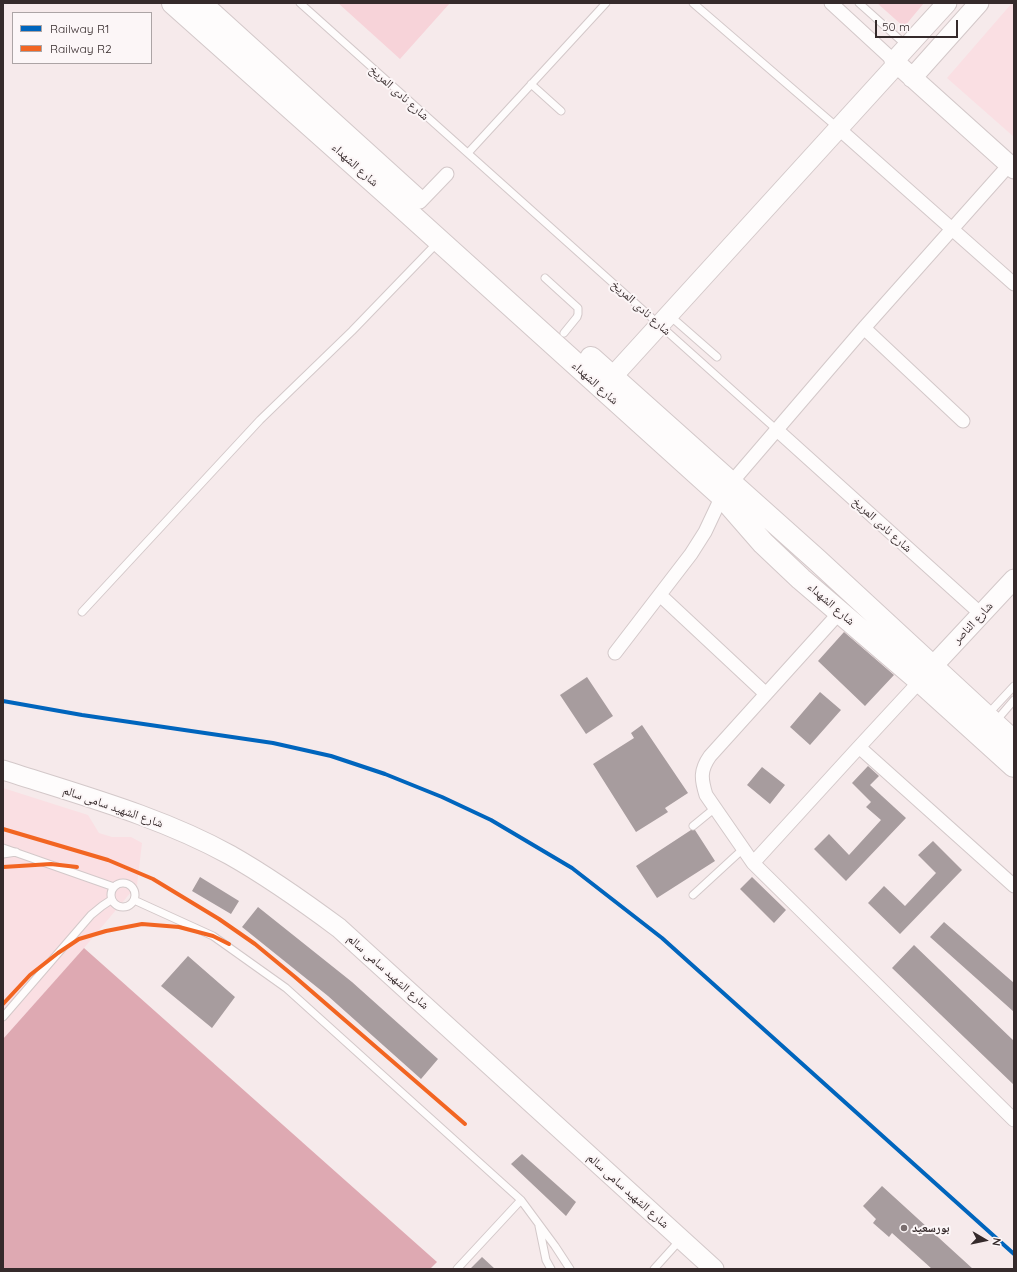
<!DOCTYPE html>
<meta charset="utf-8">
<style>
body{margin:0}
#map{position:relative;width:1017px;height:1272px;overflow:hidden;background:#f6eaeb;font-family:Quicksand,sans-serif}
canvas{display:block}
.frame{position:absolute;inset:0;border:4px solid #352a2b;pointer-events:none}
.legend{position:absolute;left:12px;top:12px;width:140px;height:52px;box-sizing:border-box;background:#fcf6f7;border:1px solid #aca4a5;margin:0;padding:5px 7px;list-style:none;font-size:12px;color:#352a2b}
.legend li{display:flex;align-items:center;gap:8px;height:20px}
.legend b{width:20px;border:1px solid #aca4a5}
.north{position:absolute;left:965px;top:1220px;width:40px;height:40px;-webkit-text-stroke:3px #fcf6f7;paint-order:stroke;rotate:99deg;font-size:11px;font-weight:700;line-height:16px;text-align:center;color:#352a2b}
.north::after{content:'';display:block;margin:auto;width:14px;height:18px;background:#352a2b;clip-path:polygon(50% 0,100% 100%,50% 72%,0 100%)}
.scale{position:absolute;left:875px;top:20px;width:83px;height:18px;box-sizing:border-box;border:2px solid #352a2b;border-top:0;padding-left:5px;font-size:12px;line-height:14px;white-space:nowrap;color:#352a2b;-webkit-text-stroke:3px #fcf6f7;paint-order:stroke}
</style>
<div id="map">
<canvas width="1017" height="1272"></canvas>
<div class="frame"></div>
<ul class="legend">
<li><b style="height:5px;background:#0065bd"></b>Railway R1</li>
<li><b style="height:5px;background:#f26522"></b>Railway R2</li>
</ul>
<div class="north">N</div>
<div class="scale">50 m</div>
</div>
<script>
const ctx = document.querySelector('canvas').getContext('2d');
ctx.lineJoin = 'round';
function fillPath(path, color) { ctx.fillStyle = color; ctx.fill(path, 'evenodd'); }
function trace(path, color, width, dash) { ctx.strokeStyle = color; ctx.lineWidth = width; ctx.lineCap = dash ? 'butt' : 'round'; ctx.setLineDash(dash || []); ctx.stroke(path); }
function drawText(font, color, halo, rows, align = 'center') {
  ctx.font = font + ' Quicksand,"Noto Naskh Arabic",sans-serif'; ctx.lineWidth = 4; ctx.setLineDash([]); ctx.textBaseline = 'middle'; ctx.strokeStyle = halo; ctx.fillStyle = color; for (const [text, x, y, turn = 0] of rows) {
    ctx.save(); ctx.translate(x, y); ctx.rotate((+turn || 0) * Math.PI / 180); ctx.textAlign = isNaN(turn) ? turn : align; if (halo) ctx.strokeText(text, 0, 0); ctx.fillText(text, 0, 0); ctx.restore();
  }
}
fillPath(new Path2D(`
 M1012 3H1014V137L947 78Z
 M3 788 88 815 99 833 112 837H131L142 843 137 885 84 948 3 1039Z`), '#fadfe3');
fillPath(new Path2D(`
 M338 3H450L400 59Z
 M877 3H924L904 27Z`), '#f7d3d9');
fillPath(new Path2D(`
 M84 948 437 1262 430 1269H3V1039Z`), '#dea9b2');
fillPath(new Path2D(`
 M844 632 894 675 865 706 818 661Z
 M587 677 613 716 586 734 560 695Z
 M820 692 841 710 810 745 790 727Z
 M642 725 688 793 665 808 668 812 636 832 593 764 634 738 631 733Z
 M868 766 879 776 870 785 906 818 846 881 814 849 829 834 849 855 881 820 866 807 871 802 852 783Z
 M762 767 785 785 770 804 747 785Z
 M691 830H695L715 861 657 898 636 866Z
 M933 841 962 870 900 934 868 903 884 886 905 906 936 873 918 855Z
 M200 877 239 901 231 914 192 891Z
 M752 877 786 910 774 923 740 889Z
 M258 907 352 982 438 1059 421 1079 328 996 242 927Z
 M944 922 1014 983V1012L930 937Z
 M914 945 1014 1041V1085L892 968Z
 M188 956 235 997 212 1028 161 986Z
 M522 1154 576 1202 566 1216 511 1164Z
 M882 1186 973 1269H932L892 1233 889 1237 873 1223 876 1219 863 1206Z
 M482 1257 495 1269H470Z`), '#a79c9e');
const lane = new Path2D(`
 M300 3 777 430
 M693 3 838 128
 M859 3 907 46
 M531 84 561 111
 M468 153 606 3
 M545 278 578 308V314L577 317 564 333
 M669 315 717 357
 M82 612 260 420 352 331 438 242
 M987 715 1014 686
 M996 721 1014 700
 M693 826 715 808
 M3 848 114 887
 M3 854 16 852
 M111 895a12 12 0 1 1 24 0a12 12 0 1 1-24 0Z
 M693 895 743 849
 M134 900 213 936 286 988 521 1200 555 1246 570 1269
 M3 1017 91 915 102 906 111 900
 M539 1226 546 1260 551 1269
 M457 1269 521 1200
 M654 1269 681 1239`);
const street = new Path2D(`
 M831 3 894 61
 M838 128 1014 284
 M420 202 447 174
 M864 328 963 421
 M777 430 981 614
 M731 483 864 328 1009 165
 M660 595 766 694
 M840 612 710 756C700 770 701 779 706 795L753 863 1014 1120
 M615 653 691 554 705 532 722 496
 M920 681 859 747 1014 886
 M753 863 859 747`);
const secondary = new Path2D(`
 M947 3 894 61 1014 169
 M912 78 979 3
 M603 387 897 64
 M932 667 1014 579
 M3 770C80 795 159 816 230 855 269 877 304 902 339 928L714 1269`);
const highway = new Path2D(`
 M173 3 393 199 722 496 763 543 801 579 920 681 1014 766
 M200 3 415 198
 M591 358 817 560 1014 742`);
trace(lane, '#d3c8c9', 9);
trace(street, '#d3c8c9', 15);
trace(secondary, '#d3c8c9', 21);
trace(highway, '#d3c8c9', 24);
trace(lane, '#fefcfc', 7);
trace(street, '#fefcfc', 13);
trace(secondary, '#fefcfc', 19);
trace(highway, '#fefcfc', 22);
trace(new Path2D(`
 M3 701 82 715 273 743 331 756 385 774 442 797 491 820 572 868 662 938 1014 1254`), '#0065bd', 4);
trace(new Path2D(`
 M3 829 108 860 153 879 219 919 255 944 295 977 465 1124
 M3 867 51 864 77 867
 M3 1004 30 975 58 953 79 939 106 931 142 924 179 927 213 936 229 944`), '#f26522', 4);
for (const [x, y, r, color] of [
 [904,1228,4,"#796d6e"]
]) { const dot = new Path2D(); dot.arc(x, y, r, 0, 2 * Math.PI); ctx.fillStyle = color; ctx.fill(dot); trace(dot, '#fcf6f7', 1.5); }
drawText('12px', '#352a2b', '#fcf6f7', [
 ["شارع نادى المريخ",399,93,42],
 ["شارع الشهداء",355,165,42],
 ["شارع نادى المريخ",641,308,42],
 ["شارع الشهداء",595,383,42],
 ["شارع نادى المريخ",882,525,42],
 ["شارع الشهداء",831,604,41],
 ["شارع الناصر",973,623,-47],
 ["شارع الشهيد سامى سالم",113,807,19],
 ["شارع الشهيد سامى سالم",388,972,42],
 ["شارع الشهيد سامى سالم",628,1191,42]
]);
drawText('bold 12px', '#352a2b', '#fcf6f7', [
 ["بورسعيد",912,1228]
], 'left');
</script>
